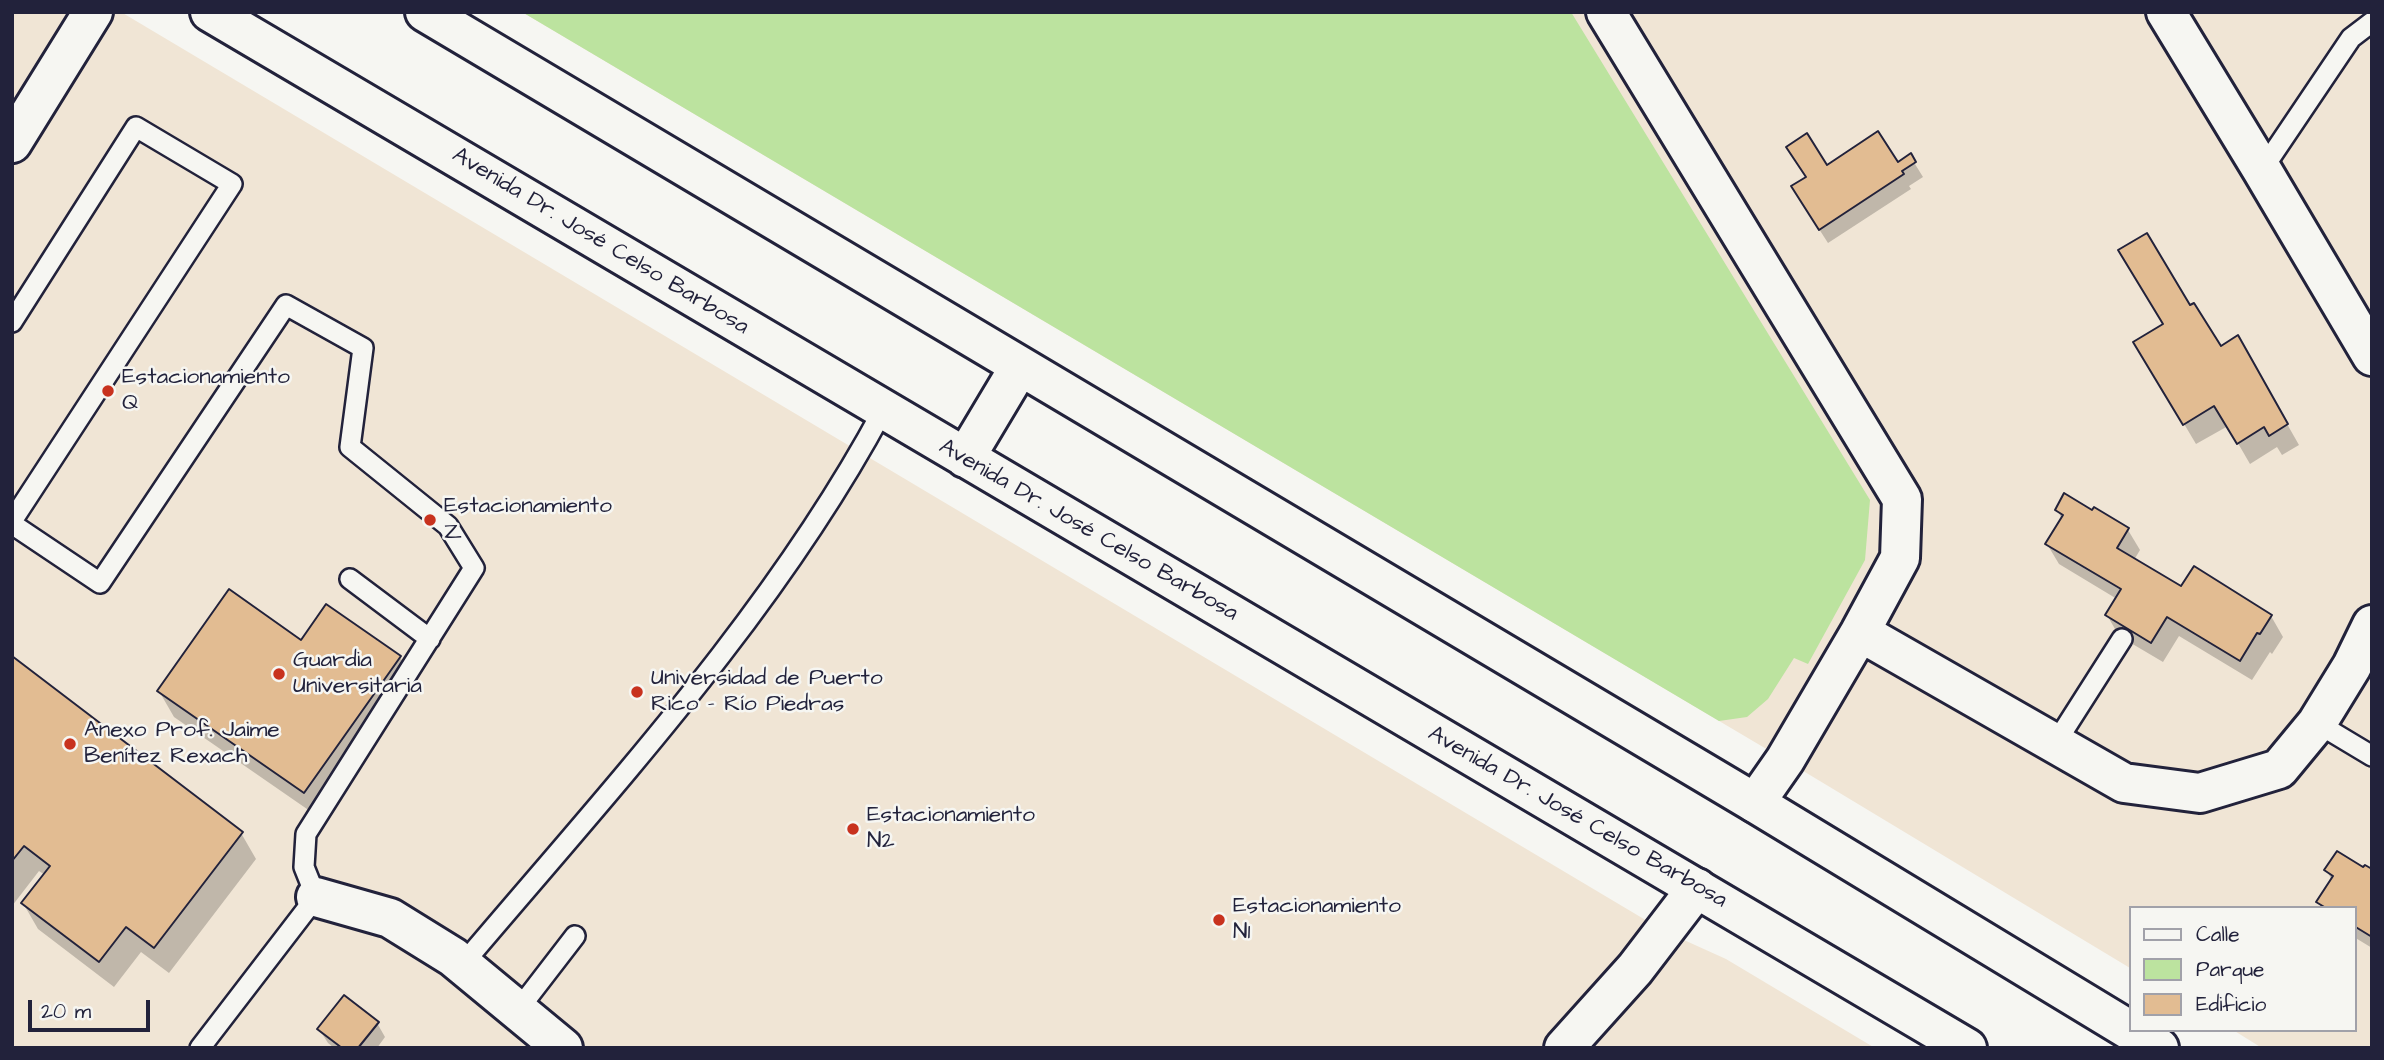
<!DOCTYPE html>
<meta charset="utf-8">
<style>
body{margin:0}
#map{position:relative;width:2384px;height:1060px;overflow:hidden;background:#f6f6f2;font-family:"Architects Daughter",sans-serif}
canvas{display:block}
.frame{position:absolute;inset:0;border:14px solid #22223b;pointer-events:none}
.legend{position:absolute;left:2129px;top:906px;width:228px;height:126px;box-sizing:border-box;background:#f6f6f2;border:2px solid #a1a1a9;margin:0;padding:9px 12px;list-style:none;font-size:21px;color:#22223b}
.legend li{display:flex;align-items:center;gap:14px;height:35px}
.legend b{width:35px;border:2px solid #a1a1a9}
.scale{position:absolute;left:28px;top:1000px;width:122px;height:32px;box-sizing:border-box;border:4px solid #22223b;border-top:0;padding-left:9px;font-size:21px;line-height:24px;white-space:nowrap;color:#22223b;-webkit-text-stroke:5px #f6f6f2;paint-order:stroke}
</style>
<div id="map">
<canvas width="2384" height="1060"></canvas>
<div class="frame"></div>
<ul class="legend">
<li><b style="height:9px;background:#f6f6f2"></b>Calle</li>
<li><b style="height:19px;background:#bce39f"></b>Parque</li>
<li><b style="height:19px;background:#e2bc92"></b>Edificio</li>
</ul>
<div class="scale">20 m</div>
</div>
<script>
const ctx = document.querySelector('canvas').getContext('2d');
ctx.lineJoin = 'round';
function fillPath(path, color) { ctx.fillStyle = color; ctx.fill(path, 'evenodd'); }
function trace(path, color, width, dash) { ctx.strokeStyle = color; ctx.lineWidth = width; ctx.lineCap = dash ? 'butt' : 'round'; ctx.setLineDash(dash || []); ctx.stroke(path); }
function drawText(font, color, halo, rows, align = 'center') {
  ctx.font = font + ' "Architects Daughter",sans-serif'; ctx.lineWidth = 5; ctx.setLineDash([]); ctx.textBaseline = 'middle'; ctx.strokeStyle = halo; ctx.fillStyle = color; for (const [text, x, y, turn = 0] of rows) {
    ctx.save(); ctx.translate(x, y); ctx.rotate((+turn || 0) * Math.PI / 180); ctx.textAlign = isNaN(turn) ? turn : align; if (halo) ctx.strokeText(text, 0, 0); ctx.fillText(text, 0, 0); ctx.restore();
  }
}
fillPath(new Path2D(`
 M12 12H121L1664 931 1726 959 1875 1048H12Z
 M522 12H2372V1048H2262L2233 1030H2354V908H2130V968L1785 760Z`), '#f0e5d5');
fillPath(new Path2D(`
 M522 12H1571L1870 500 1865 560 1808 664 1794 658 1768 699 1747 717 1719 721Z`), '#bce39f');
fillPath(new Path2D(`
 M1910 156 1923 177 1909 186 1911 189 1828 243 1801 201 1826 167 1898 164Z
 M2190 308 2220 348 2238 338 2299 445 2282 455 2277 447 2250 464 2228 426 2196 444 2136 343Z
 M2057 510 2128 530 2140 550 2134 560 2182 589 2271 616 2283 637 2272 654 2270 652 2252 680 2179 636 2163 662 2119 636 2107 615 2117 599 2059 564 2047 544 2062 519Z
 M301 642 400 657 415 683 320 818 174 717 159 691Z
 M12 658 241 833 256 859 169 973 141 952 114 987 38 929 23 903 45 875 39 871 12 906Z
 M2326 870 2372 871V948L2354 937V908H2322L2318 902 2332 880Z
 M377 1023 385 1037 377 1048H334L328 1043 319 1029Z`), '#0003');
const building = new Path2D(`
 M1878 131 1898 162 1911 153 1916 162 1902 171 1904 174 1819 230 1791 186 1806 177 1786 147 1807 133 1827 165Z
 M2147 233 2190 305 2194 303 2221 346 2238 335 2288 424 2269 436 2264 427 2237 444 2214 406 2183 425 2133 342 2163 324 2118 250Z
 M2064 493 2092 510 2094 507 2129 528 2117 548 2181 586 2194 566 2272 615 2260 634 2257 633 2240 661 2167 617 2151 643 2105 615 2121 589 2045 544 2063 515 2055 510Z
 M229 589 301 640 326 604 401 656 304 793 157 691Z
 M12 656 243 832 154 948 126 927 99 962 21 903 50 866 24 846 12 861Z
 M2337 851 2363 867 2365 865 2372 869V937L2354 926V908H2326L2316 902 2333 876 2324 870Z
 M344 995 379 1022 358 1048H342L317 1029Z`);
fillPath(building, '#e2bc92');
trace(building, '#22223b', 2);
const service = new Path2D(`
 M2262 170 2351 38 2372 22
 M12 322 136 127 232 184 12 521
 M12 524 100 583 286 305 363 348 350 447 448 526 474 568 306 834 304 867 316 897 200 1048
 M350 579 430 639
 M2317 723 2372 756
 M2055 744 2122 639
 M462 965C610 790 775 612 883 410
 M518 1010 575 936`);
const minor = new Path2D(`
 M1606 12 1902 499 1900 558 1860 632 1785 760 1755 803
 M2166 12 2262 170 2372 356
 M12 143 93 12
 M1860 632 2124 783 2200 793 2279 769 2317 723 2352 666 2372 625
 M316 897 390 918 453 957 563 1048
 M1564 1048 1635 969 1697 888`);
const secondary = new Path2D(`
 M210 12 1967 1048
 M425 12 1755 803 2159 1048
 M965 458 1020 366`);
trace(service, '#22223b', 24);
trace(minor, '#22223b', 44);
trace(secondary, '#22223b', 44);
trace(service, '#f6f6f2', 19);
trace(minor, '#f6f6f2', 38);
trace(secondary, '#f6f6f2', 38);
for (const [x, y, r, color] of [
 [108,391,7,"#c8321e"],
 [430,520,7,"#c8321e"],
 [279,674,7,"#c8321e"],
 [637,692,7,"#c8321e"],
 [70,744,7,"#c8321e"],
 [853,829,7,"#c8321e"],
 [1219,920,7,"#c8321e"]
]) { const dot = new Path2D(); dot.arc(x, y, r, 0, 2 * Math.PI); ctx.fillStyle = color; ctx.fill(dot); trace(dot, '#f6f6f2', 2.5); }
drawText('23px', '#22223b', '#f6f6f2', [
 ["Avenida Dr. José Celso Barbosa",600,242,31],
 ["Avenida Dr. José Celso Barbosa",1088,531,30],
 ["Avenida Dr. José Celso Barbosa",1577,818,30]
]);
drawText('23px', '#22223b', '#f6f6f2', [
 ["Estacionamiento",122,378],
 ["Q",122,404],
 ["Estacionamiento",444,507],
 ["Z",444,533],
 ["Guardia",293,661],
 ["Universitaria",293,687],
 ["Universidad de Puerto",651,679],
 ["Rico - Río Piedras",651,705],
 ["Anexo Prof. Jaime",84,731],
 ["Benítez Rexach",84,757],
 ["Estacionamiento",867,816],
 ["N2",867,842],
 ["Estacionamiento",1233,907],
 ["N1",1233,933]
], 'left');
</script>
